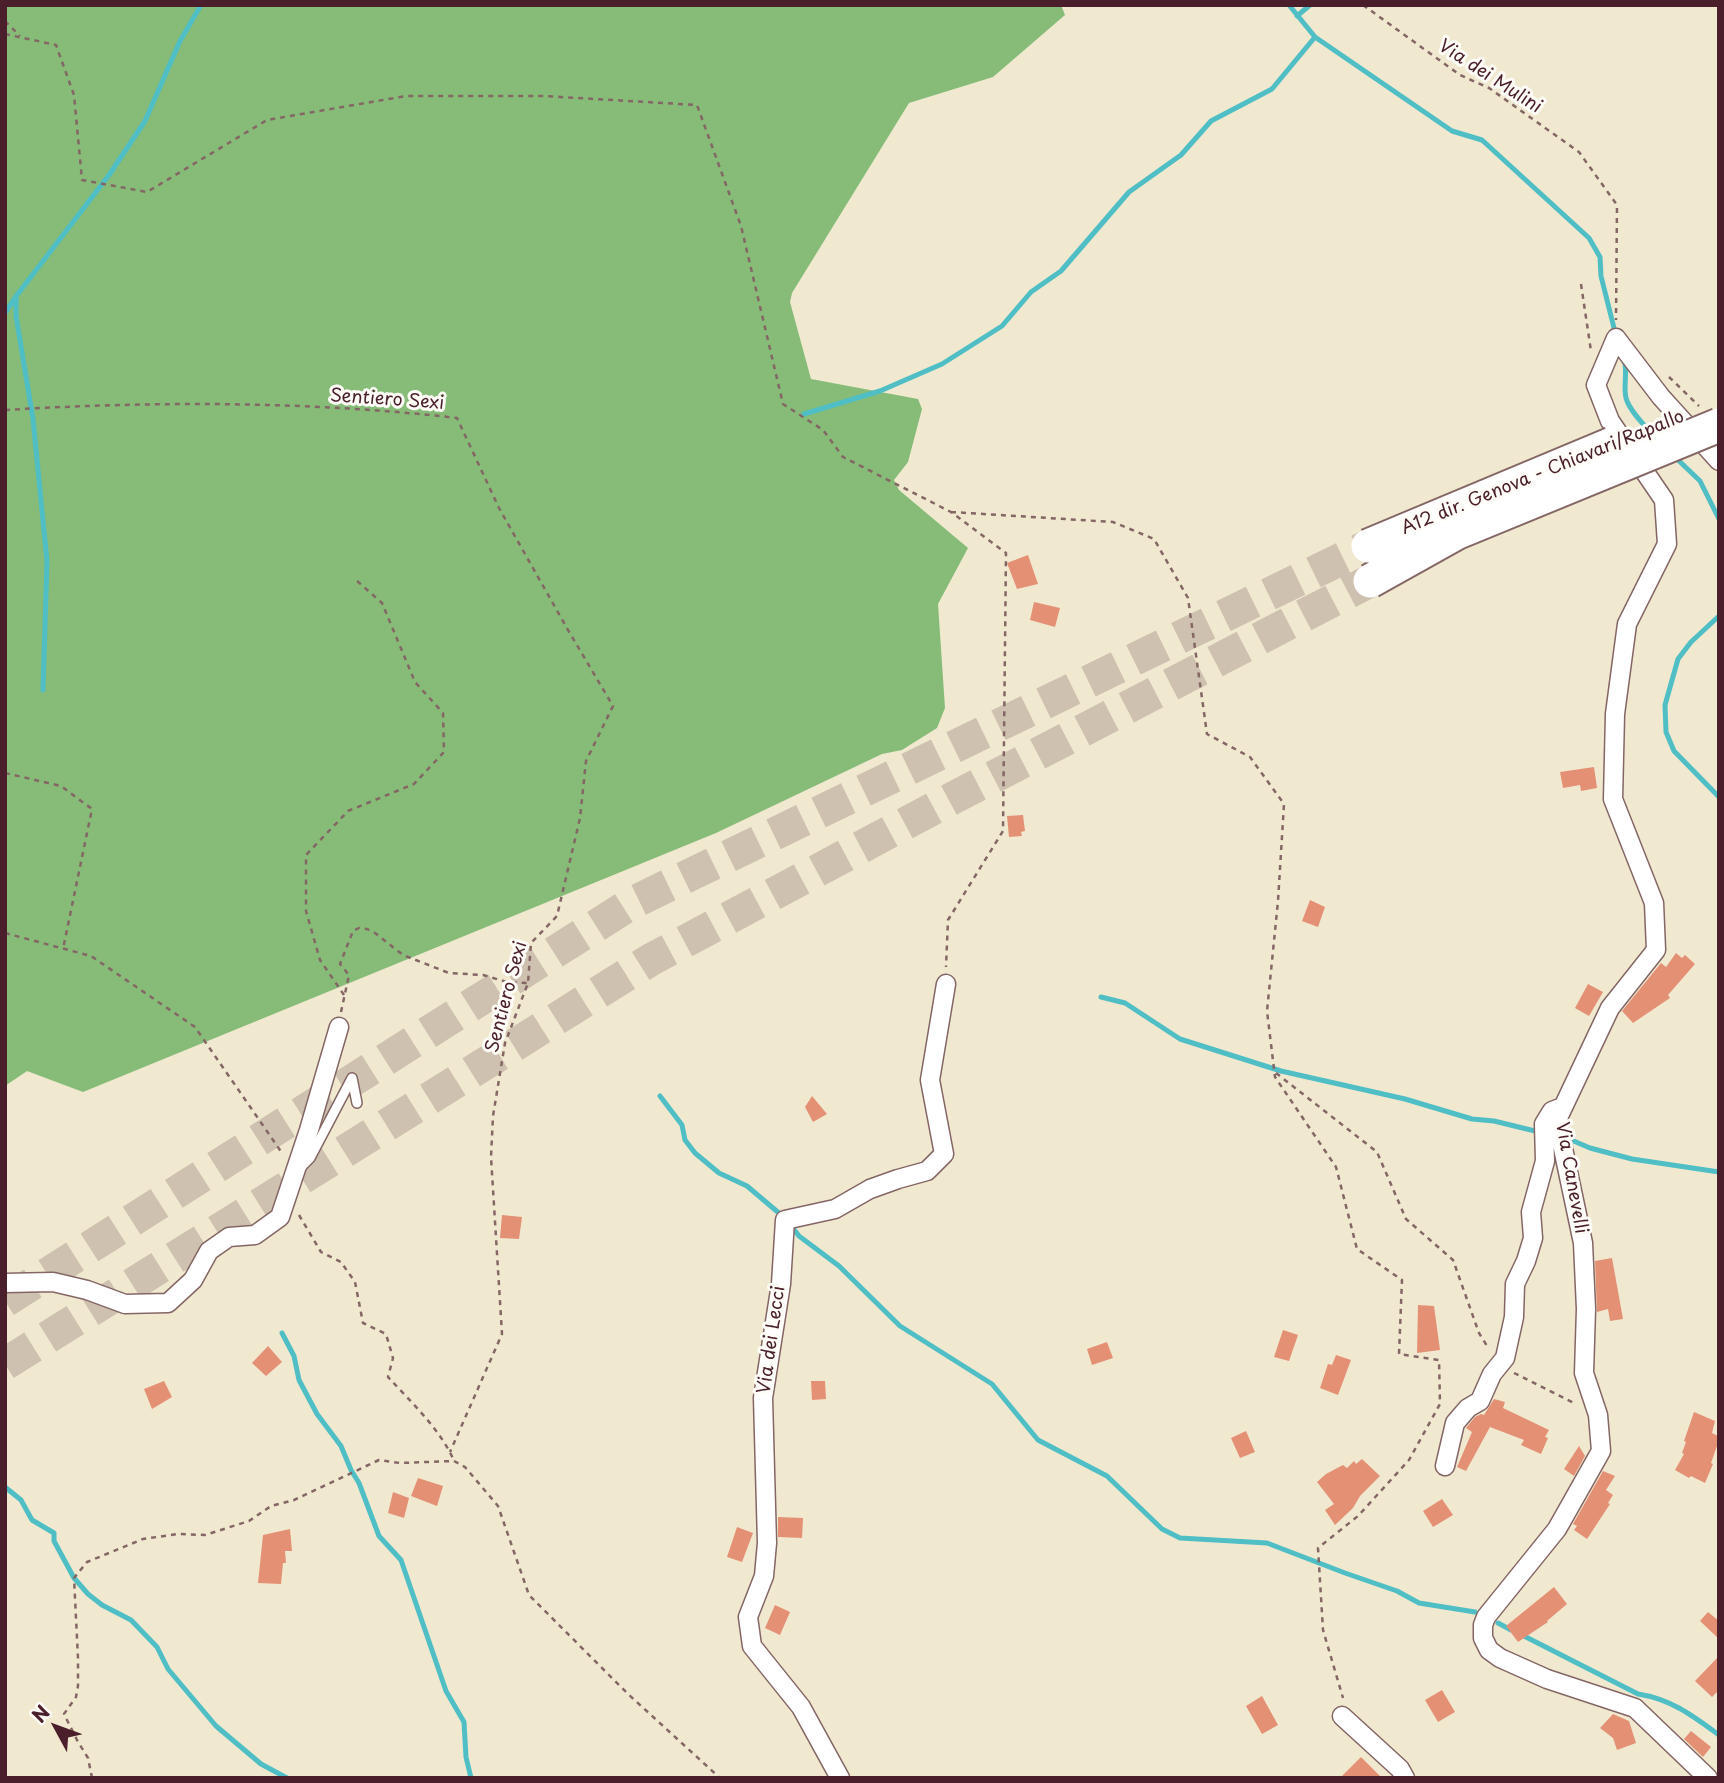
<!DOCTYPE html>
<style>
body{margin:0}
#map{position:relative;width:1724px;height:1783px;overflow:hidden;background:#f0e9d0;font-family:"Playpen Sans",sans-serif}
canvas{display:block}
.frame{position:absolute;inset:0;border:7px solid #4a1f2b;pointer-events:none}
.north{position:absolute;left:21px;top:1692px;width:70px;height:70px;-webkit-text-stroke:5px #fdfcf7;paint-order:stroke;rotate:311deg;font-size:19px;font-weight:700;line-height:28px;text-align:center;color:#4a1f2b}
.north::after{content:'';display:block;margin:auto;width:24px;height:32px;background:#4a1f2b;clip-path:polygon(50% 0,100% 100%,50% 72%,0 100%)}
</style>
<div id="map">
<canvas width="1724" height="1783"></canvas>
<div class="frame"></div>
<div class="north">N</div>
</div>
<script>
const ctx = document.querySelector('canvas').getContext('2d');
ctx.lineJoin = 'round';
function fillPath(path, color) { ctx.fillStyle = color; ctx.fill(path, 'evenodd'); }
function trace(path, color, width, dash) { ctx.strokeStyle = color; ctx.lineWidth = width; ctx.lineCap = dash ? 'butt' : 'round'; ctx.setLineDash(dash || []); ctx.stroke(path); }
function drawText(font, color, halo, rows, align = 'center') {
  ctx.font = font + ' "Playpen Sans",sans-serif'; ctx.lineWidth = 6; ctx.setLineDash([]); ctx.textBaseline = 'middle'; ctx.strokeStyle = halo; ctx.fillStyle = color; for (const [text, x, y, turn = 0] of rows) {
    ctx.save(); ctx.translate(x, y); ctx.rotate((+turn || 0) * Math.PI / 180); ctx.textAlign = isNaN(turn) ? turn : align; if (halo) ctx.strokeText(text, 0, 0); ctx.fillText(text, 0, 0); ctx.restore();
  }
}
fillPath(new Path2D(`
 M5 5H1061L1065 15 993 77 909 103 792 293 790 302 811 379 918 399 922 409 908 462 894 480 899 490 968 548 938 604 945 708 937 728 902 750 882 754 716 833 83 1092 27 1071 5 1086Z`), '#86bc78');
trace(new Path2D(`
 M1289 5 1315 37 1452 131 1482 140 1589 238 1600 257 1601 276 1616 336
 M1297 16 1310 5
 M16 296V316L33 419 47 561 43 690
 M5 313 17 295 109 175 145 121 180 41 201 5
 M1624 359C1628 371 1623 385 1626 398 1629 411 1648 429 1657 439
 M804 414 880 391 942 364 1002 326 1031 292 1061 271 1129 192 1181 155 1211 121 1272 89 1315 37
 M1674 456 1700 481 1719 519
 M1719 616 1691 642 1678 659 1665 705 1666 732 1674 751 1719 797
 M1101 997 1125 1003 1180 1039 1281 1071 1405 1099 1472 1119 1494 1121 1539 1132
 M660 1096 682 1125 685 1140 695 1153 719 1173 747 1186 786 1219 799 1236 839 1266 900 1326 992 1384 1038 1440 1107 1476 1162 1529 1180 1538 1267 1543 1345 1573 1397 1591 1419 1603 1475 1612
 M1569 1139 1590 1148 1632 1159 1719 1172
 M282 1333 294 1356 299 1380 317 1414 341 1446 351 1470 359 1483 379 1536 401 1560 446 1691 464 1722 466 1757 471 1778
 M5 1487 21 1500 32 1520 54 1533V1541L74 1578 88 1594 102 1605 131 1620 157 1647 168 1669 216 1726 261 1764 287 1778
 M1498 1623 1511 1630
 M1520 1634 1638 1694C1671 1699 1693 1716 1719 1735`), '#4fbec5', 5);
fillPath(new Path2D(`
 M1028 555 1038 584 1017 589 1007 563Z
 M1034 602 1060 608 1055 627 1030 620Z
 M1594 767 1597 788 1581 791 1580 785 1563 788 1560 772Z
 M1023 815 1025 831 1021 832 1022 836 1009 837 1007 816Z
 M1310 900 1325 907 1318 927 1302 921Z
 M1676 953 1682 958 1685 955 1695 964 1668 995 1670 998 1633 1023 1622 1011 1661 963 1666 967Z
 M1588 984 1603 992 1589 1016 1575 1008Z
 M812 1096 827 1114 813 1122 805 1107Z
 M502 1215 522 1217 519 1239 500 1238Z
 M1612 1258 1623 1319 1610 1321 1608 1309 1597 1312 1595 1261Z
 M1418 1305 1434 1306 1440 1350 1417 1353Z
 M1283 1330 1298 1335 1289 1361 1274 1357Z
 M1107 1342 1113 1358 1092 1365 1087 1349Z
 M268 1346 282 1362 266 1376 252 1363Z
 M1336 1355 1351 1360 1338 1395 1320 1388 1328 1364 1332 1365Z
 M164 1381 172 1397 152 1409 144 1389Z
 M811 1381H825L826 1399 812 1400Z
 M1494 1399 1505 1402 1503 1408 1549 1430 1545 1437 1548 1438 1541 1454 1521 1445 1524 1440 1490 1427 1466 1471 1457 1467 1472 1432 1466 1428 1475 1417 1481 1414 1484 1415Z
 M1694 1412 1715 1421 1712 1433 1718 1436 1717 1446 1711 1463 1713 1464 1705 1483 1691 1476 1689 1478 1675 1470 1684 1454 1682 1453 1686 1442 1684 1441Z
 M1246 1431 1255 1452 1240 1458 1231 1438Z
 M1579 1446 1585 1456 1574 1476 1564 1469Z
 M1362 1459 1380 1476 1360 1496 1353 1508 1335 1525 1325 1510 1334 1504 1317 1482 1326 1474 1343 1465 1347 1468 1354 1461 1356 1464Z
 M1603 1471 1615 1476 1606 1490 1613 1495 1608 1503 1610 1504 1587 1539 1574 1530 1577 1526 1573 1524Z
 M418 1478 443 1486 437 1506 411 1496Z
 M393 1492 409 1498 404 1518 388 1513Z
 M1442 1499 1453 1515 1433 1527 1423 1511Z
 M778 1517 803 1518 802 1538 778 1537Z
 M737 1527 753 1533 742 1562 727 1557Z
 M290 1529 292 1551H285L286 1563H283L281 1584 258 1583 263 1535Z
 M1554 1587 1567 1604 1547 1621 1548 1622 1518 1642 1506 1626Z
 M775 1605 790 1612 780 1635 765 1628Z
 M1708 1612 1719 1621V1639L1700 1621Z
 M1719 1656V1690L1712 1697 1695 1681Z
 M1442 1690 1455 1712 1438 1722 1425 1700Z
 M1262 1696 1278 1725 1262 1734 1246 1706Z
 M1613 1714 1629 1721 1636 1743 1617 1750 1613 1738 1600 1728Z
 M1691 1731 1711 1747 1703 1757 1684 1739Z
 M1361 1757 1382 1778H1340Z`), '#e49075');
trace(new Path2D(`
 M5 1301 632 903 1368 546
 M5 1364 652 959 953 798 1370 581`), '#cfc1af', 33, [33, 17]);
const service = new Path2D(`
 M301 1167 310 1158 352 1078 357 1103`);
const minor = new Path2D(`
 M5 1283 53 1282 87 1290 125 1304 168 1303 193 1280 209 1251 229 1237 255 1235 280 1217 309 1130 339 1027
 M1445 1466 1455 1423 1468 1408 1480 1401 1492 1374 1505 1358 1514 1317 1515 1284 1526 1261 1533 1238 1531 1212 1545 1161 1544 1124 1552 1111 1560 1108
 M1342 1716 1400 1769 1405 1778
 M840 1778 801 1707 752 1646 748 1617 764 1576 767 1543 763 1398 781 1284 785 1220 835 1209 870 1189 898 1179 927 1171 944 1154 930 1080 946 984
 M1708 1778 1635 1708 1547 1679 1500 1658 1489 1650 1483 1638V1625L1486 1617 1557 1529 1601 1451 1598 1415 1584 1373 1586 1309 1583 1243 1557 1120 1610 1008 1656 950 1654 903 1613 799 1615 714 1627 624 1667 544 1664 500 1610 421 1596 385 1616 338 1661 397 1719 461`);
trace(service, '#846665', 12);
trace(minor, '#846665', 21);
trace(new Path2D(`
 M1363 5 1460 75 1489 88 1579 152 1617 205 1616 320
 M5 21 20 36
 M5 34 56 45 74 95 82 180 147 192 267 120 406 96H544L697 105 741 226 783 404 823 430 843 457 951 512 1006 553 1003 831 948 920 946 967
 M1581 284 1591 351
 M1669 377 1699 406
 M5 410C154 401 309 401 457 418L499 508 568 630 613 706 586 761 580 818 557 916 531 943 528 983 505 1043 493 1116 491 1157 502 1334 450 1452
 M951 512 1113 522 1154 539 1188 598 1207 734 1250 757 1284 804 1278 901 1267 1011 1275 1077 1336 1167 1357 1249 1402 1280 1399 1354 1439 1360 1440 1404 1409 1460 1358 1516 1318 1548 1323 1630 1343 1698
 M5 773 61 786 92 809 63 949
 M5 933 91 956 195 1027 282 1153
 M344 995 320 960 306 911V855L348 811 414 784 444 752 443 713 415 682 382 603 356 580
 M341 1012 349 975 340 964 353 931 359 928 367 929 375 933 403 955 449 973 483 975 507 982 528 983
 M1276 1073 1377 1152 1406 1219 1453 1260 1479 1333 1489 1349
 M299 1215 321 1252 341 1262 355 1282 363 1323 386 1334 393 1358 388 1377C411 1402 441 1430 454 1461
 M1514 1373 1576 1404
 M454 1461 465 1467 498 1506 529 1595 628 1694 720 1778
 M92 1778 88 1758 77 1740 64 1714 76 1697 78 1686V1658L74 1578 87 1562 143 1539 178 1534 205 1535 249 1521 271 1506 294 1500 379 1460 400 1463 454 1461`), '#846665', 2.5, [5, 5]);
trace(service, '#fff', 9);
trace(minor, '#fff', 18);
const motorwayBridge = new Path2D(`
 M1368 546 1612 444
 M1370 581 1456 533 1719 425`);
trace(motorwayBridge, '#846665', 37, []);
trace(motorwayBridge, '#fff', 33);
drawText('18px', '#4a1f2b', '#fdfcf7', [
 ["Via dei Mulini",1490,77,33],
 ["Sentiero Sexi",387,400,4],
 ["A12 dir. Genova - Chiavari/Rapallo",1543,473,-22],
 ["Sentiero Sexi",507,997,-75],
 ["Via Canevelli",1571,1178,80],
 ["Via dei Lecci",772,1340,-82]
]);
</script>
